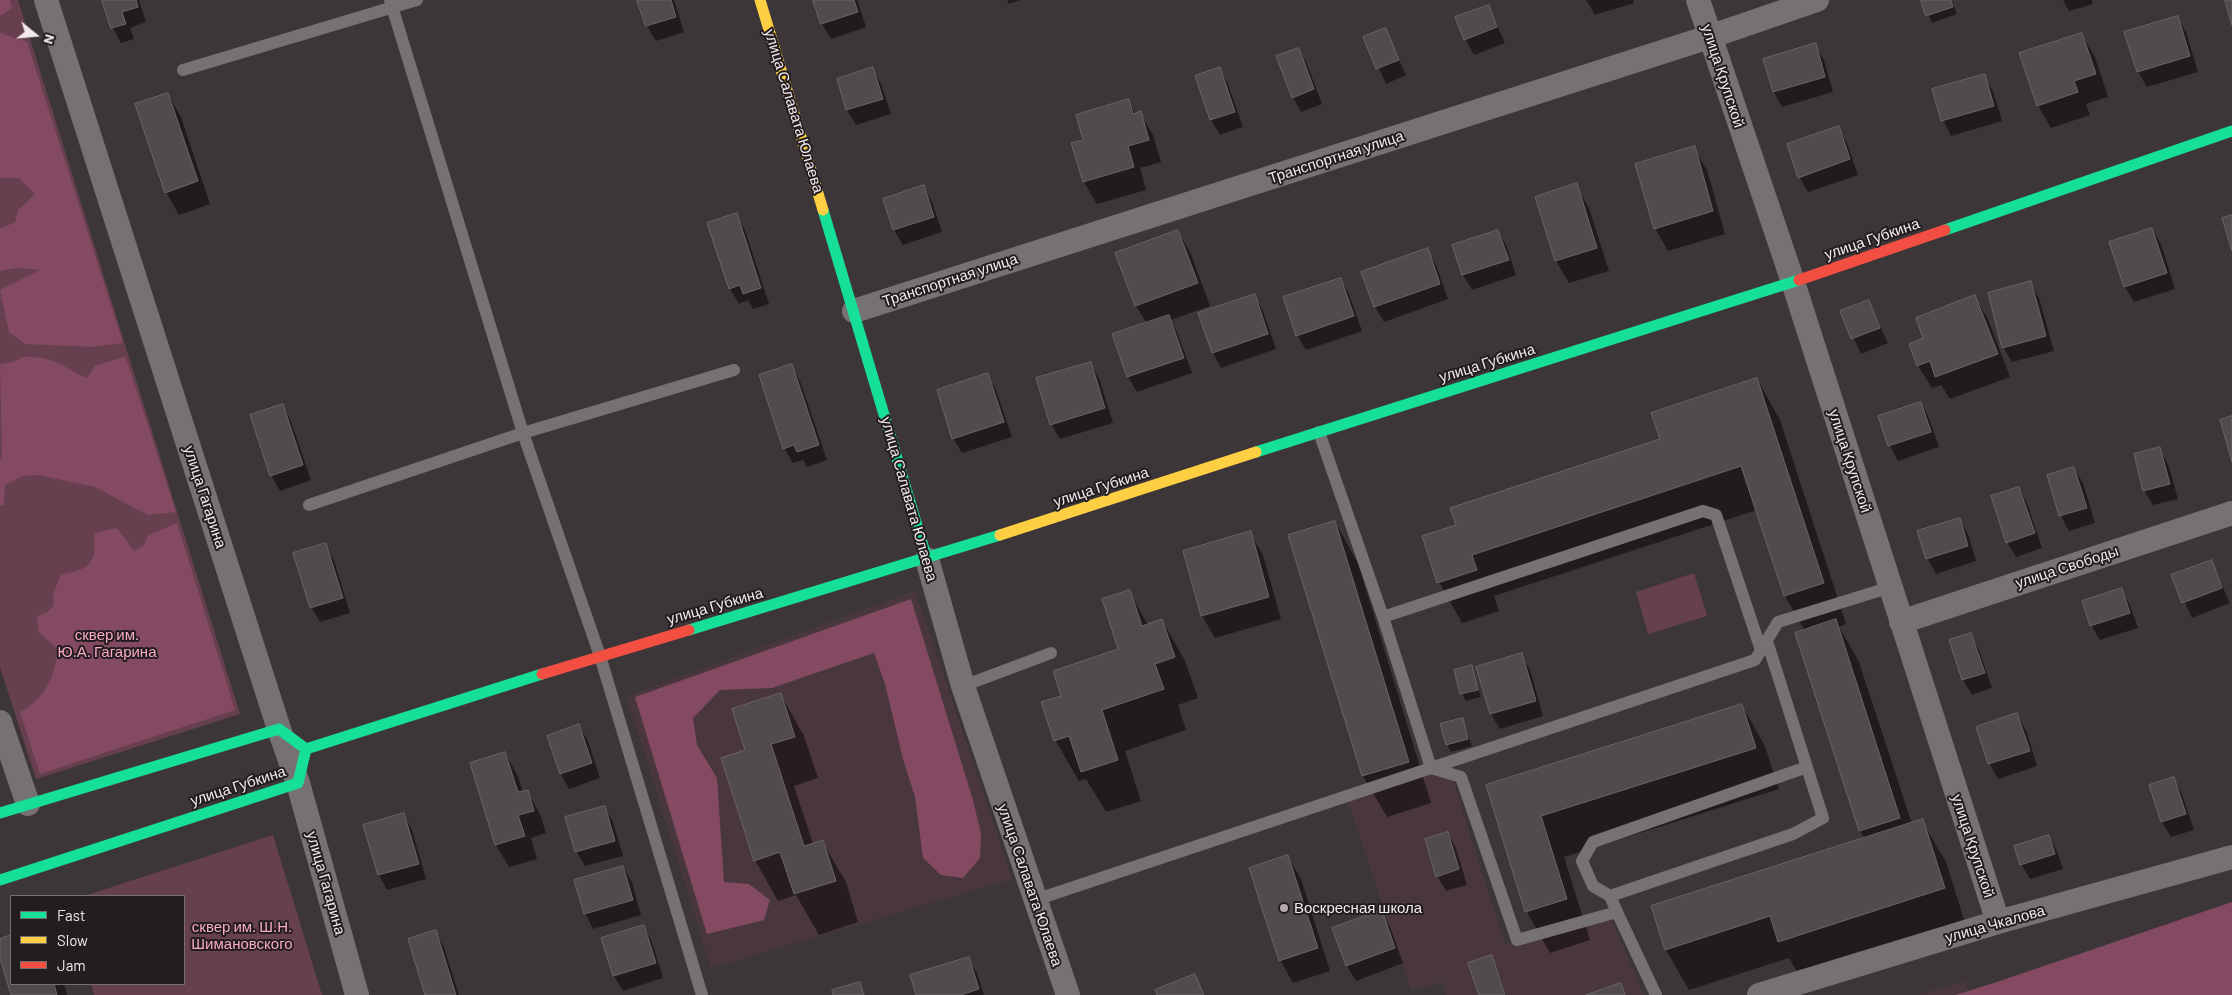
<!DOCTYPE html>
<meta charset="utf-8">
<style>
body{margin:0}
#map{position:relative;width:2232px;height:995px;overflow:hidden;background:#3d3639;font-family:Barlow,sans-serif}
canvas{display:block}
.legend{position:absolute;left:10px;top:895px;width:175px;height:90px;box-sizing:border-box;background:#231d1f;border:1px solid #766f71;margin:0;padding:6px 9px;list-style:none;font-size:15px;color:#f2e9ec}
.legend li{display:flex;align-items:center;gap:10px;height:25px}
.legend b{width:25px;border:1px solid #766f71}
.north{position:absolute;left:10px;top:10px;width:50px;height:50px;-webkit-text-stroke:4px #231d1f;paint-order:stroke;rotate:107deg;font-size:14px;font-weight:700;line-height:20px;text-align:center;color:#f2e9ec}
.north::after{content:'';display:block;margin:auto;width:18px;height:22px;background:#f2e9ec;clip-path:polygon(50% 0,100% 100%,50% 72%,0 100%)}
</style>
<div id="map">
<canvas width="2232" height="995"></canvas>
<ul class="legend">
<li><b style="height:6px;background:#16e098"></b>Fast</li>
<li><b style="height:6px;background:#ffcf43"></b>Slow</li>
<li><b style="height:6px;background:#f24e42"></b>Jam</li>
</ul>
<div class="north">N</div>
</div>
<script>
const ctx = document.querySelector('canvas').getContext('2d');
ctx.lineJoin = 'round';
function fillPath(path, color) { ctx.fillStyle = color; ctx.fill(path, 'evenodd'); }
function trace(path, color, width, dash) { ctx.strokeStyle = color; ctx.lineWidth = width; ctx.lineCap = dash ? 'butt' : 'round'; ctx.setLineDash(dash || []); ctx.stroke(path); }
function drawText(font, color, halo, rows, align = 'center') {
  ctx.font = font + ' Barlow,sans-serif'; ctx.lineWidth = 4; ctx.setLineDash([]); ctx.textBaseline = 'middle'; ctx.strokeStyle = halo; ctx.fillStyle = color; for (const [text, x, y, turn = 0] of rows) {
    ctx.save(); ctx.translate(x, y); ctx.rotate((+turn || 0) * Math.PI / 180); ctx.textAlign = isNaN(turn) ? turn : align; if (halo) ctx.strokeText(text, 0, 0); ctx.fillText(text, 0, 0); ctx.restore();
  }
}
fillPath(new Path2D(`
 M915 591 1012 879 711 968 627 696Z
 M1448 765 1505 944 1608 912 1644 995H1446L1442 982 1411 990 1346 796Z
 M1964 981 1969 995H1918Z`), '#49373d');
fillPath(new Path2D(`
 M0 0H18L240 714 36 779 0 667Z
 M1694 573 1707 616 1648 634 1636 592Z
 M273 835 322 995H94L91 984H184V896H84Z`), '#66404e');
fillPath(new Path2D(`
 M0 0H10L12 8 0 16Z
 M0 33 27 42 123 343 92 347 25 344 9 332 0 290 40 270 17 268 0 271V229L15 222 18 210 35 194 19 178H0Z
 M23 357C55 356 60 366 87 378L95 366 124 357 126 358 176 512 148 515 95 487 39 475 23 476 5 485 4 505H0V460L2 458 0 364 14 362Z
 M177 523 235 710 40 774 20 712C43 701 57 675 57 649L38 631 37 617 49 611 54 605 53 594 61 574C74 573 91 568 94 554 95 547 94 540 94 533L117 528 134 551 144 545 148 535Z
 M911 599 973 800 981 834 980 858 963 878 941 875 923 858 915 797 903 759 885 684 874 653 772 688 720 690 693 718 697 745 717 778 724 882 749 884 770 900 764 920 707 934 635 697Z
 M2232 902V995H1955L1991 984Z`), '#834a61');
fillPath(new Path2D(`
 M103 0H139L146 22 130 28 134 39 121 43 113 28Z
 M639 0H674L684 32 656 41 647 26Z
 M814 0H857L866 27 831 39 822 24Z
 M1007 0H1021L1009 4Z
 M1586 0H1633L1634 3 1595 15Z
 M1922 0H1952L1957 14 1932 23Z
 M2063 0H2092L2093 4 2069 11Z
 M1488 6 1505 43 1474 55 1465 39Z
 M2177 17 2186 32 2198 72 2147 87 2138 72 2126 32Z
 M1385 29 1406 75 1386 84 1365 38Z
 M2082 35 2095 57 2108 97 2086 104 2090 115 2051 128 2038 106Z
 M1815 45 1824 60 1833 92 1782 107 1774 92 1765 60Z
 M1299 49 1307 64 1322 104 1301 112 1293 97Z
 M873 69 881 84 891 114 856 125 847 110 838 79Z
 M1220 69 1228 84 1243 127 1220 135 1211 120Z
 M1984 76 1993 91 2002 121 1951 136 1943 120Z
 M168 94 181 117 210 204 179 215 166 192Z
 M1128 101 1136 114 1140 113 1153 135 1161 162 1140 168 1146 190 1097 204 1084 182 1085 141Z
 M1838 128 1847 143 1858 175 1808 192 1799 177Z
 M1694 148 1707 170 1725 234 1668 251 1655 228Z
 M1576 185 1589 208 1609 271 1569 283 1556 261Z
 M924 187 932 202 942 232 903 245 894 230 884 200Z
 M736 215 745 230 769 304 753 309 748 300 739 304 730 289Z
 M2152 229 2161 244 2175 289 2134 302 2125 287 2111 243Z
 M1178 231 1191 254 1210 306 1171 320 1177 332 1192 373 1137 392 1128 377 1114 335 1147 324 1136 306 1117 254Z
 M1498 231 1507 247 1516 275 1472 290 1463 275 1454 246Z
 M1427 250 1436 265 1448 299 1384 322 1375 307 1363 273Z
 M1341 279 1349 294 1362 331 1306 350 1297 335Z
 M2030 283 2039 298 2054 351 2012 362 2003 347Z
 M1255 296 1263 311 1276 349 1221 368 1213 353 1200 314Z
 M1975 297 1988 319 2010 377 1950 399 1941 385 1932 388 1918 366 1910 344 1925 339Z
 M1868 301 1888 343 1861 354 1842 312Z
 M1090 363 1099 378 1113 423 1060 439 1051 424Z
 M792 366 800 381 827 460 807 467 803 460 793 463 784 448Z
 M988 375 996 390 1012 437 962 453 953 438Z
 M1757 379 1780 420 1846 624 1839 627 1859 662 1912 824 1922 821 1946 862 1967 929 1803 982 1789 958 1689 990 1666 950 1865 839 1860 831 1796 634 1805 631 1785 596 1757 510 1494 596 1499 611 1462 623 1439 582 1457 525 1661 440Z
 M1921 403 1929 418 1939 447 1898 461 1890 446 1880 417Z
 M283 406 291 421 311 480 280 491 271 475Z
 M2159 449 2168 464 2178 499 2153 505 2144 490Z
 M2074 468 2083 483 2095 523 2069 531 2061 516 2048 476Z
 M2019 488 2027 503 2042 548 2016 557 2007 542Z
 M1959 519 1968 534 1976 561 1936 574 1927 558Z
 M1335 522 1358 563 1431 803 1387 817 1363 776 1290 536Z
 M1250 533 1263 555 1281 619 1215 638 1202 616Z
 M326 545 334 560 350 613 320 622 311 607Z
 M2211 561 2230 603 2192 618 2173 576Z
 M2122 590 2130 605 2138 628 2100 640 2091 625Z
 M1129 591 1148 625 1162 620 1185 661 1198 698 1178 705 1186 730 1125 751 1141 801 1106 812 1086 779 1079 781 1055 740 1062 696 1120 650Z
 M1970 634 1979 650 1992 688 1972 695 1963 680 1950 641Z
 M1521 655 1530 670 1543 716 1500 729 1491 714 1477 668Z
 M1471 667 1481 697 1466 701 1462 693Z
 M781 695 804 736 818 778 794 786 813 844 822 841 846 882 858 922 819 935 796 895 778 901 755 860 747 751Z
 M1742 705 1765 746 1779 789 1564 857 1590 940 1550 953 1527 912 1487 786Z
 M2017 715 2026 730 2037 766 1998 779 1989 763Z
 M1462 719 1472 746 1451 752 1447 744Z
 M579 726 588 741 600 778 569 789 561 774 548 737Z
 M505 753 518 776 523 792 527 791 540 814 546 833 531 838 537 859 509 867 496 845 471 763Z
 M2174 779 2182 794 2194 830 2171 837 2162 822 2150 786Z
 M604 807 613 822 623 856 585 866 576 851Z
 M404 814 412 830 426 879 387 890 379 875 365 826Z
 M1448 833 1456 848 1467 885 1446 891 1437 876Z
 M2049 836 2057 851 2063 869 2030 879 2021 864Z
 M1288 857 1301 879 1330 971 1293 983 1280 960Z
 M623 867 632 882 641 915 593 929 585 913Z
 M1381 912 1390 927 1403 963 1356 981 1347 966Z
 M644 926 652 942 663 978 623 991 614 976Z
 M436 932 444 947 459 995H426Z
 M11 937V984H64L67 995H12L0 954V940Z
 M1491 956 1495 963 1506 995H1480Z
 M968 958 977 973 984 995H918Z
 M1195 976 1205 995H1158Z`), '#0007');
const building = new Path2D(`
 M102 0H136L138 7 122 12 126 24 111 28Z
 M637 0H671L676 17 646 26Z
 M813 0H854L858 12 821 24Z
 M1921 0H1951L1953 7 1926 16Z
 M2225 0H2232V25Z
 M1489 5 1497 27 1464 40 1455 17Z
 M2178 16 2190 56 2137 72 2124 32Z
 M1386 28 1399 60 1376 69 1363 37Z
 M2082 33 2096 74 2074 81 2078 92 2037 106 2019 53Z
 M1816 43 1825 77 1773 92 1763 59Z
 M1299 48 1314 89 1292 98 1276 56Z
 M873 67 883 99 846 110 837 79Z
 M1220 67 1235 112 1210 120 1195 76Z
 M1985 74 1994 106 1941 121 1932 89Z
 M168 93 198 181 165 193 135 104Z
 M1129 99 1133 114 1141 111 1149 140 1128 146 1134 167 1083 182 1071 143 1083 140 1076 115Z
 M1839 126 1850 159 1798 178 1787 144Z
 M1695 146 1713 211 1654 229 1635 164Z
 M1577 183 1597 248 1555 261 1535 197Z
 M924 185 934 217 893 230 883 199Z
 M737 213 761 288 743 294 740 285 729 289 707 223Z
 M2232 215V251L2222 218Z
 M2152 228 2167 273 2124 287 2109 242Z
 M1178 230 1198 283 1135 306 1115 253Z
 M1498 230 1509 260 1462 275 1452 245Z
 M1428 248 1440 284 1374 307 1361 272Z
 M1341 278 1354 316 1296 336 1283 297Z
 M2031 281 2046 336 2002 348 1988 293Z
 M1255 294 1268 334 1212 353 1198 313Z
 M1975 295 1998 354 1935 377 1930 361 1917 366 1909 344 1923 338 1916 318Z
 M1869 300 1880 328 1851 339 1840 311Z
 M1169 315 1184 358 1127 377 1112 334Z
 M1091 362 1105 408 1050 425 1036 378Z
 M792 364 819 445 797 452 794 445 783 449 759 375Z
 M988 373 1004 422 952 439 937 390Z
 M1757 378 1824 583 1784 596 1741 466 1472 555 1477 570 1437 583 1422 536 1456 525 1450 508 1660 439 1651 413Z
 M1921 402 1931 432 1888 446 1878 416Z
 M283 404 303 465 270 476 250 415Z
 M2232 416V462L2220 420Z
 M2160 447 2170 484 2143 491 2134 454Z
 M2074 467 2087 508 2059 516 2047 475Z
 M2019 487 2035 533 2006 543 1991 496Z
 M1960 518 1968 546 1926 559 1917 531Z
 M1335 521 1409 762 1362 776 1288 535Z
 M1251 531 1269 597 1201 616 1183 551Z
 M326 543 343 598 310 608 293 553Z
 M2212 560 2222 588 2182 603 2171 575Z
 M2122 588 2130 613 2090 626 2082 601Z
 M1130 590 1142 626 1162 619 1175 657 1155 664 1164 689 1102 710 1118 760 1081 772 1069 736 1054 741 1041 702 1061 696 1053 671 1118 649 1102 599Z
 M1836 619 1900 818 1859 831 1795 633Z
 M1971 633 1985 673 1962 680 1949 640Z
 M1522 653 1536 701 1490 714 1476 667Z
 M1472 665 1478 690 1460 694 1454 670Z
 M781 693 795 737 771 744 804 846 823 840 836 881 794 894 780 852 754 861 721 758 745 750 732 709Z
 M1742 704 1756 748 1541 816 1567 899 1525 912 1486 785Z
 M2017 713 2030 751 1988 764 1976 727Z
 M1463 718 1468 739 1446 745 1440 724Z
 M579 724 592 763 560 774 547 736Z
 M505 752 518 792 528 790 534 811 518 815 525 836 495 845 470 763Z
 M2174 777 2186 814 2161 822 2149 785Z
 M605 806 615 841 575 852 565 817Z
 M404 813 419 864 378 875 363 825Z
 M1923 819 1945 888 1778 942 1770 916 1665 950 1651 906Z
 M1448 832 1459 869 1436 877 1425 839Z
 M2049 835 2055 854 2020 865 2014 846Z
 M1288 855 1318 948 1279 961 1249 868Z
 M623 866 633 900 584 914 574 880Z
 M1382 910 1395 948 1346 966 1332 928Z
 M644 925 656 963 613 976 601 938Z
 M436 930 456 995H425L408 939Z
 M11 935V984H54L57 995H11L0 958V939Z
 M1492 955 1505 995H1479L1468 963Z
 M969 957 979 989 961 995H916L910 975Z
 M1195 974 1204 995H1157L1155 990Z
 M860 982 864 995H833L832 990Z
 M1621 983 1625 995H1586Z`);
fillPath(building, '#514b4e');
trace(building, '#6a6466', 1);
trace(new Path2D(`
 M390 0 523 433 600 656 702 995
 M183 70 417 0
 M1319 432 1383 617 1431 768 1461 777 1517 940 1617 912 1656 995
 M309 505 523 433 734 370
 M1383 617 1703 511 1716 515 1761 650
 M963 686 1051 653
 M1610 896 1593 886 1582 861 1593 842 1807 767
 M1035 900 1755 660 1778 622 1891 587
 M1617 912 1610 896 1793 834 1823 818 1767 641`), '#767274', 12);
trace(new Path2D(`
 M46 0 279 729 298 783 357 995
 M1698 0 1793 282 1998 922
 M854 311 1709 37 1817 0
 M927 559 963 686 1068 995
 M1901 622 2232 513
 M0 722 28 804
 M1759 995 1998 922 2232 857`), '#767274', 24);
trace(new Path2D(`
 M823 210 927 559
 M1945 230 2232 131
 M1256 452 1799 280
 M689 630 1000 535
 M0 813 279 729 306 749
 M0 880 298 783 306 749 542 674`), '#16e098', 11);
trace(new Path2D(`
 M760 0 823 210
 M1000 535 1256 452`), '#ffcf43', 11);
trace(new Path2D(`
 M1799 280 1945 230
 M542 674 689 630`), '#f24e42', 11);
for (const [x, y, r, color] of [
 [1284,908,5,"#b3aaad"]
]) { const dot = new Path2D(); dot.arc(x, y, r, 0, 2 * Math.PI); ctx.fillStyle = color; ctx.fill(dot); trace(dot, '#231d1f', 2); }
drawText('15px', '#f2e9ec', '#231d1f', [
 ["улица Крупской",1723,76,72],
 ["улица Салавата Юлаева",794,111,73],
 ["Транспортная улица",1336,157,-18],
 ["улица Губкина",1872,239,-19],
 ["Транспортная улица",950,280,-18],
 ["улица Губкина",1487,363,-17],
 ["улица Крупской",1850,461,72],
 ["улица Губкина",1101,487,-18],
 ["улица Гагарина",205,497,72],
 ["улица Салавата Юлаева",909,499,74],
 ["улица Свободы",2067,567,-18],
 ["улица Губкина",715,606,-16],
 ["улица Губкина",238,786,-18],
 ["улица Крупской",1973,846,72],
 ["улица Гагарина",326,883,74],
 ["улица Салавата Юлаева",1030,885,71],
 ["улица Чкалова",1995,924,-16]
]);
drawText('15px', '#f8a9c6', '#231d1f', [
 ["сквер им.",107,635],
 ["Ю.А. Гагарина",107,652],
 ["сквер им. Ш.Н.",242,927],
 ["Шимановского",242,944]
]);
drawText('15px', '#f2e9ec', '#231d1f', [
 ["Воскресная школа",1294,908]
], 'left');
</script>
